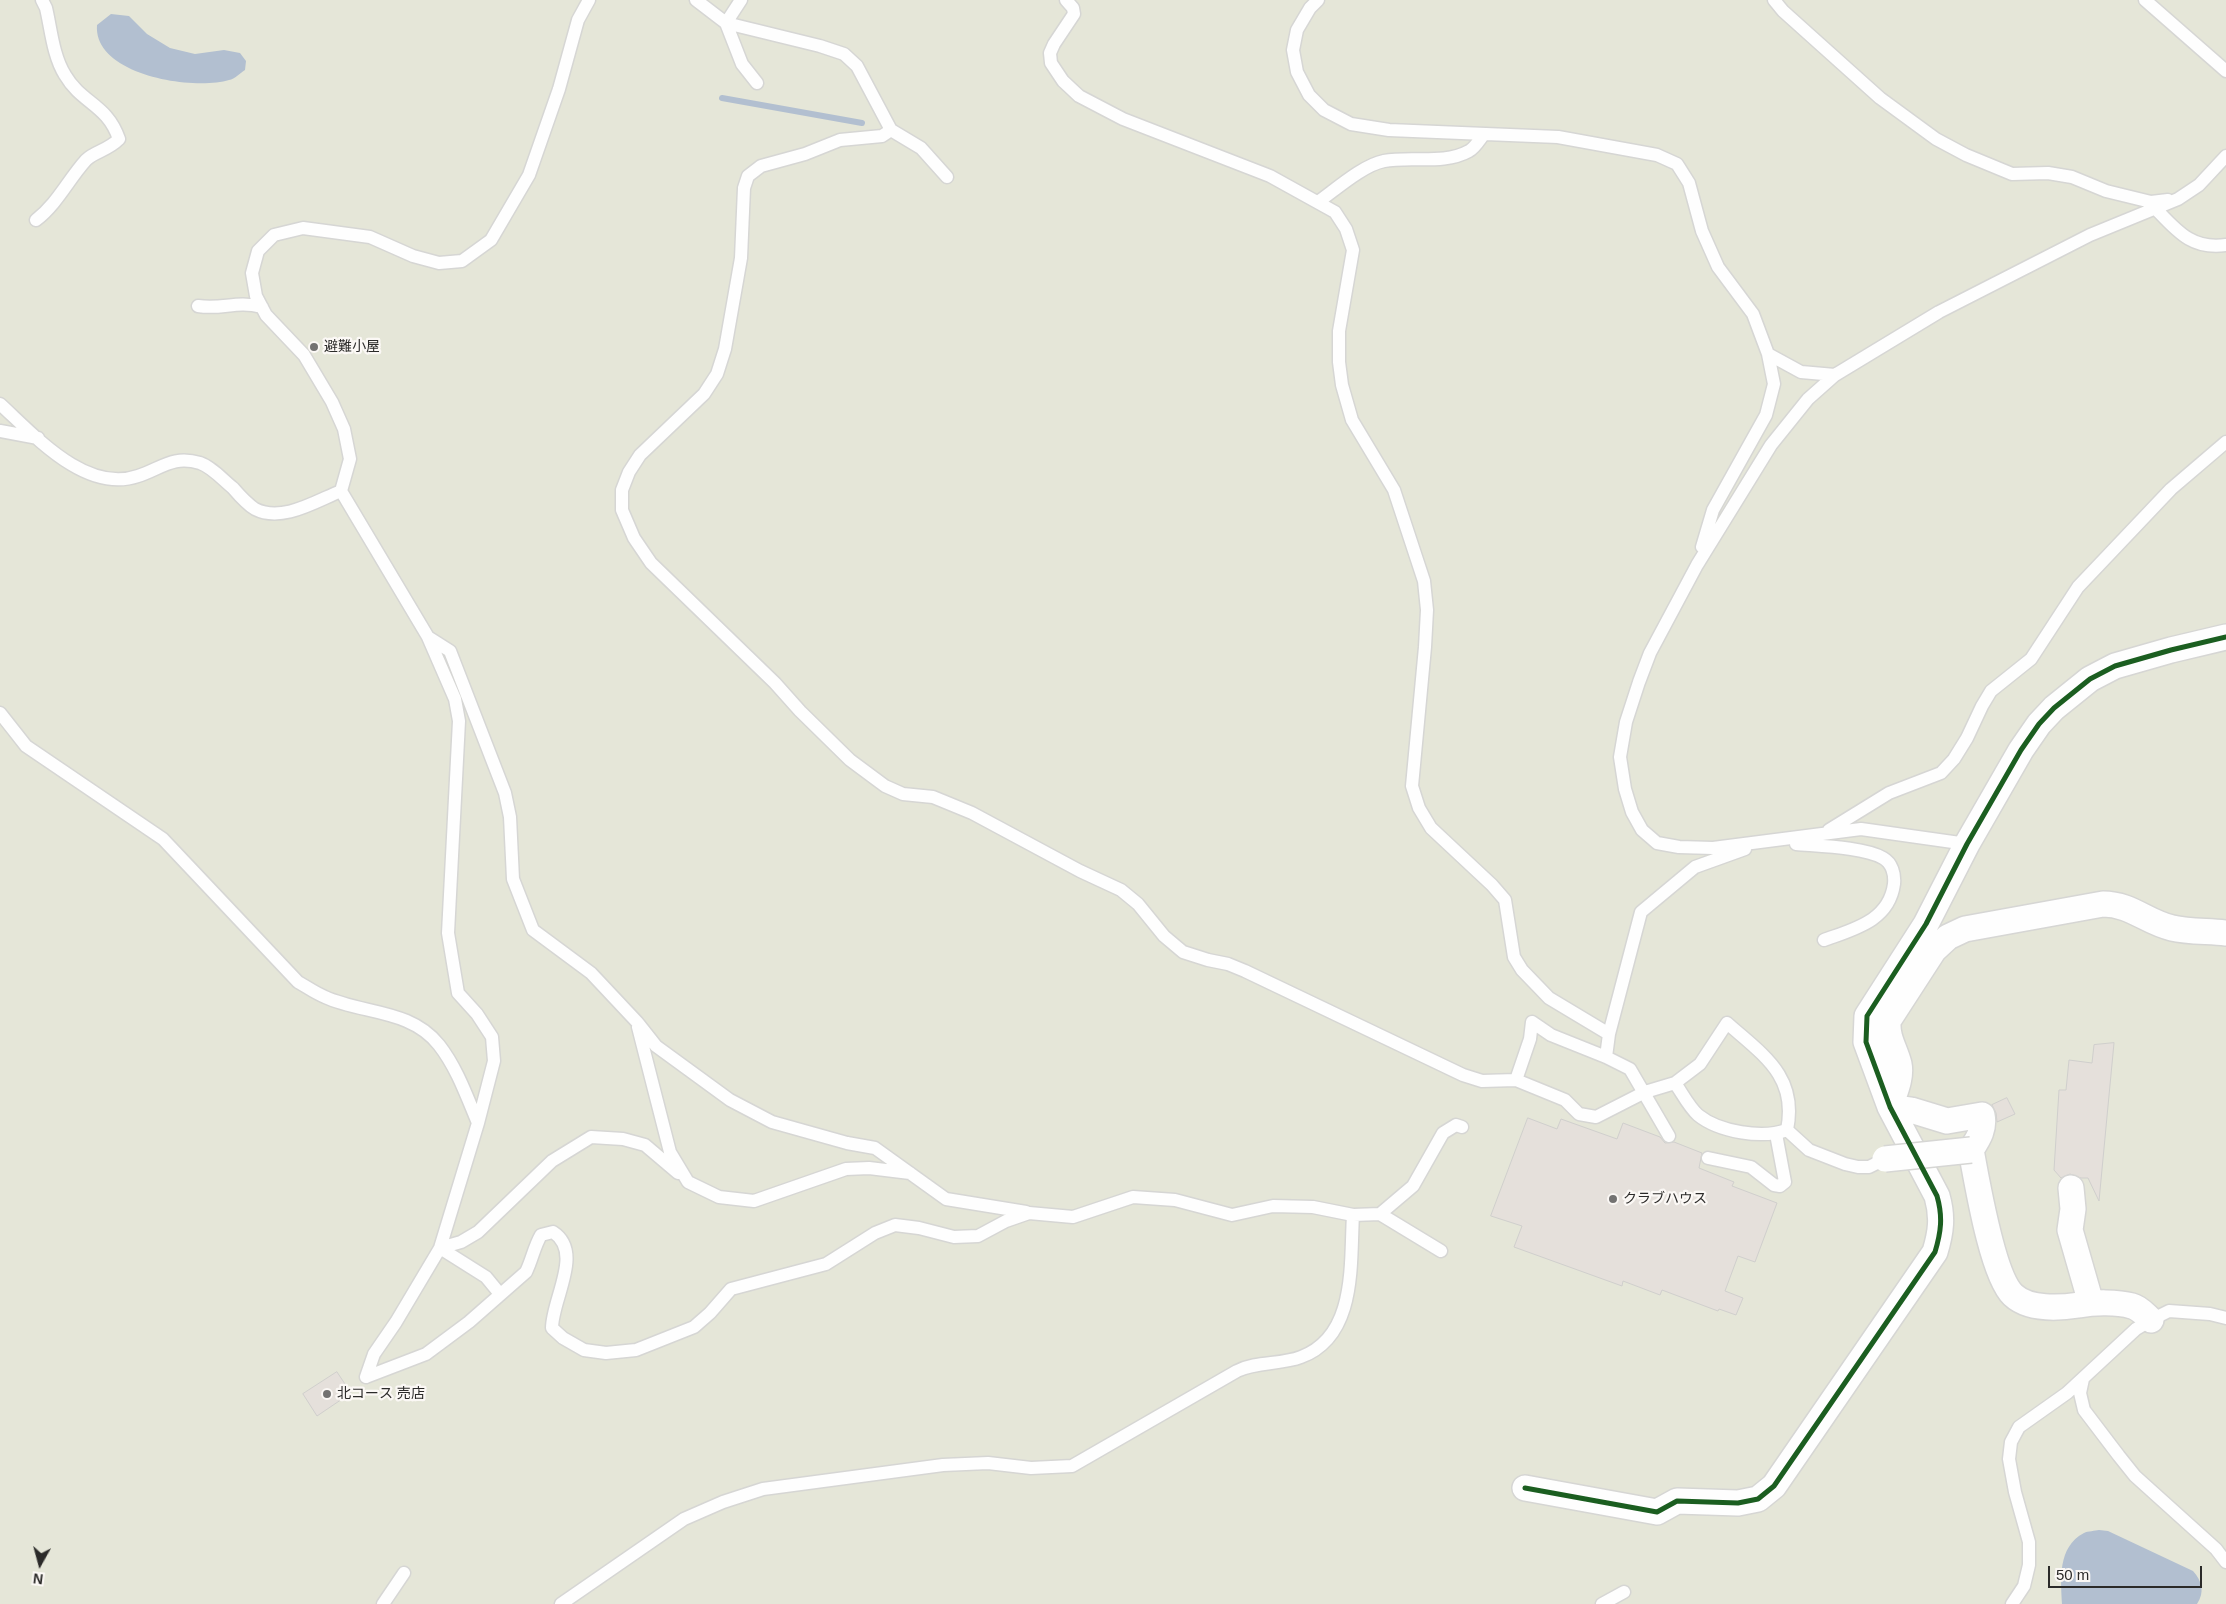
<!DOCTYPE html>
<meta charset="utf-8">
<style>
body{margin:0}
#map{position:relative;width:2226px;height:1604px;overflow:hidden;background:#faf8f6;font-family:Helvetica,sans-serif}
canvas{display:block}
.north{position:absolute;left:15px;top:1539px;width:50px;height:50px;-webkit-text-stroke:4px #fbf8f5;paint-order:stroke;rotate:187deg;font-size:14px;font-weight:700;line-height:20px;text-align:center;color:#2b2a29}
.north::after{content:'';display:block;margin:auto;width:18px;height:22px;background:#2b2a29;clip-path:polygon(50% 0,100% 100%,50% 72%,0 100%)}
.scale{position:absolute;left:2048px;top:1566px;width:154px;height:22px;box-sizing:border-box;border:2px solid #2b2a29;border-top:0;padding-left:6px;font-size:15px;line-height:18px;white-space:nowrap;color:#2b2a29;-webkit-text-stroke:4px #fbf8f5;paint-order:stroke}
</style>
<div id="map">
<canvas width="2226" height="1604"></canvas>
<div class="north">N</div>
<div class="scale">50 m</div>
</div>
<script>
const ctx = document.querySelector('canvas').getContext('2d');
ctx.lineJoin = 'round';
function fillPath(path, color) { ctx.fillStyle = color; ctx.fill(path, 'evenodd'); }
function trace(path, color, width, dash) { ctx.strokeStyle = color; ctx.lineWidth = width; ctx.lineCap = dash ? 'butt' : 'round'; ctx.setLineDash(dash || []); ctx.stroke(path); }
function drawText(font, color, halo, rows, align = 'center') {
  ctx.font = font + ' Helvetica,"Noto Sans JP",sans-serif'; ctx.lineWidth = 4.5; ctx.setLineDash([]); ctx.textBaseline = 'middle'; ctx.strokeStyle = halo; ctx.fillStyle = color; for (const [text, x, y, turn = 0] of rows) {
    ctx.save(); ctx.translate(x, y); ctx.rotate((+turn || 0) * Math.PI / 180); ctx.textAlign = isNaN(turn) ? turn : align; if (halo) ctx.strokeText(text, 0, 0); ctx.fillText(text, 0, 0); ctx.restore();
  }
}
fillPath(new Path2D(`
 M0 0H2226V1604H0Z`), '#e5e6d8');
fillPath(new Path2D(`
 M111 14 129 16 147 34 170 48 195 54 224 50 240 53 246 61 245 70C240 73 235 79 229 80 193 91 93 75 97 25Z
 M2099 1530 2108 1531 2193 1571C2202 1581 2205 1592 2197 1604H2062C2061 1580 2057 1547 2084 1533 2088 1531 2095 1531 2099 1530Z`), '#b2bfd0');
trace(new Path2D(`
 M722 98 862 123`), '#b2bfd0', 6);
const building = new Path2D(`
 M2114 1043 2099 1201 2088 1178H2081L2070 1174 2061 1178 2054 1170 2059 1090H2066L2069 1060 2092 1063 2094 1045Z
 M2007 1098 2015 1114 1997 1122 1996 1113 1992 1105Z
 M1528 1118 1557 1129 1561 1119 1617 1139 1623 1123 1660 1137 1665 1143 1674 1142 1702 1153 1699 1168 1734 1182 1732 1186 1777 1203 1755 1262 1738 1256 1725 1291 1743 1298 1736 1315 1719 1309 1718 1311 1662 1290 1660 1295 1623 1281 1622 1286 1514 1247 1522 1226 1491 1216Z
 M337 1372 351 1393 317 1416 303 1394Z`);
fillPath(building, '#e5e0db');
trace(building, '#d0cfcd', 1);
const lane = new Path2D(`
 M696 0 726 23 742 64 757 83
 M741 0 726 23 820 46 844 54 857 66 891 130 882 136 840 140 805 154 761 166 748 176 744 188 741 258 725 349 717 374 704 394 640 455 629 472 622 490V510L634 538 651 563 775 683 800 711 850 760 885 786 903 794 933 797 972 813 1080 871 1121 890 1138 904 1164 936 1183 952 1208 960 1228 964 1245 971 1463 1075 1482 1081 1516 1080 1565 1100 1579 1114 1596 1117 1645 1092 1675 1083 1700 1064 1727 1023C1763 1055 1798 1076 1787 1130 1762 1139 1719 1132 1698 1115 1689 1107 1682 1093 1675 1083
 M1066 0 1073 8 1074 14 1054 44 1050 53 1051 63 1063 81 1079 96 1123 119 1270 176 1335 212 1346 229 1353 250 1339 331V362L1342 385 1352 420 1394 490 1424 581 1427 610 1425 647 1412 786 1419 808 1431 828 1492 885 1505 900 1514 957 1522 970 1549 998 1609 1034
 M1318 0 1310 8 1297 30 1293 50 1297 72 1309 95 1324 110 1351 124 1389 130 1558 137 1657 155 1677 164 1689 183 1702 231 1718 267 1753 314 1768 354 1774 384 1766 415 1713 510 1702 547
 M1774 0 1783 11 1880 98 1936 139 1966 155 2012 174 2048 173 2072 177 2106 191 2151 202 2168 200
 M2145 0 2226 71
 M891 130 921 148 947 177
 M1318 202C1335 190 1363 165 1384 161 1411 156 1444 165 1469 151 1475 148 1480 139 1484 134
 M2156 209C2177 231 2192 250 2226 245
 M36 220C57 204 68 180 86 160 95 151 107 151 119 139 107 104 82 104 65 75 53 56 51 29 46 8L42 0
 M198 306C223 310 236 300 262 307
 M1768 354 1801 372 1835 375
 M0 404C35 436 86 494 138 476 162 468 173 455 200 463 212 467 223 480 233 488 239 495 247 504 255 509 282 523 316 501 341 491
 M0 431 38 438
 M428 637 450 651 505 793 510 817 513 879 533 930 591 973 637 1022 656 1046 730 1100 772 1122 847 1143 875 1148 946 1199 1026 1212
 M0 713 26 746 163 839 298 982C307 987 315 993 325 997 362 1014 411 1009 439 1045 457 1068 467 1097 478 1123
 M1829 830 1889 793 1941 773 1954 759 1967 738 1982 706 1991 691 2031 659 2078 587 2171 489 2226 442
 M1796 844C1818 846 1864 847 1883 858 1892 863 1895 874 1894 884 1889 921 1854 929 1824 940
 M1967 844 1861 829 1713 848 1679 847 1657 843 1642 830 1632 812 1625 789 1620 757 1626 722 1639 682 1650 653 1697 565 1771 445 1808 399 1835 375 1939 312 2090 235 2178 199 2199 185 2226 156
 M638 1027 670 1152 688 1182 719 1197 754 1201 846 1169 869 1168 910 1173
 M1606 1057 1609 1034 1641 912 1695 867 1745 849
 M1516 1080 1530 1039 1532 1022 1551 1035 1606 1057 1630 1069 1669 1136
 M1787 1130 1809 1150 1845 1164 1858 1167H1869L1885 1159
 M1708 1158 1751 1167 1774 1185 1780 1186 1785 1182 1776 1134
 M1380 1214 1413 1186 1443 1133 1456 1125 1462 1127
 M440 1248 461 1242 478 1232 552 1161 591 1137 623 1139 645 1145 678 1173
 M440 1248 486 1277 500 1294
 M366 1377 374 1354 396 1322 440 1248 478 1123 494 1061 492 1037 477 1014 458 993 448 933 459 721 455 699 428 637 341 491 350 459 344 429 332 402 304 355 266 315 256 296 252 273 258 251 274 235 303 228 370 237 413 256 439 263 462 261 491 240 529 175 559 89 578 20 589 0
 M366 1377 426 1354 469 1322 526 1272C532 1260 534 1247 541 1235L553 1232C584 1252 552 1299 552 1328L563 1338 584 1350 606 1353 636 1350 694 1327 710 1313 731 1289 826 1264 875 1233 895 1225 919 1228 954 1237 978 1236 1006 1221 1029 1213 1073 1217 1133 1197 1175 1200 1232 1215 1273 1206 1313 1207 1353 1215 1380 1214 1441 1251
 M2083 1379 2080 1393 2084 1410 2119 1456 2135 1476 2216 1549 2226 1562
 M383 1604 404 1573
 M561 1604 684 1519 723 1502 763 1489 943 1465 988 1463 1031 1468 1072 1466 1237 1371C1257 1361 1280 1365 1301 1357 1357 1336 1350 1264 1353 1215
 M1602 1604 1624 1592
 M2012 1604 2024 1586 2029 1565V1542L2015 1492 2009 1459 2011 1442 2019 1427 2067 1393 2136 1329 2151 1320 2169 1311 2210 1314 2226 1318`);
const street = new Path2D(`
 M2071 1188 2073 1209 2070 1230 2091 1303
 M2151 1320C2145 1315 2140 1308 2132 1306 2117 1302 2095 1302 2079 1305 2060 1308 2029 1310 2013 1295 1992 1275 1977 1181 1971 1150 1978 1139 1985 1129 1982 1115L1947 1121 1911 1110 1890 1107C1894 1094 1902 1078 1899 1064 1895 1048 1887 1039 1888 1021L1934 950 1948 937 1965 929 2103 904C2131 904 2146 922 2172 928 2189 932 2208 931 2226 933
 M1525 1488 1657 1512 1677 1501 1738 1503 1758 1499 1774 1486 1935 1252C1941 1232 1943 1217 1937 1196L1890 1107 1866 1042 1867 1016 1926 924 1967 844 2021 750 2039 724 2054 708 2090 679 2115 666 2171 650 2226 637`);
trace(lane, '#d6d6d4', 15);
trace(street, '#d6d6d4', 28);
trace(lane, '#fefefe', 12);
trace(street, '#fefefe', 25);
const streetBridge = new Path2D(`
 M1885 1159 1971 1150`);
trace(streetBridge, '#d6d6d4', 28, []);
trace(streetBridge, '#fefefe', 25);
trace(new Path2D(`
 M1525 1488 1657 1512 1677 1501 1738 1503 1758 1499 1774 1486 1935 1252C1941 1232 1943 1217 1937 1196L1890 1107 1866 1042 1867 1016 1926 924 1967 844 2021 750 2039 724 2054 708 2090 679 2115 666 2171 650 2226 637`), '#1b5e20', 5);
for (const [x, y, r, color] of [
 [314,347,5,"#737271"],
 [1613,1199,5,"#737271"],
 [327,1394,5,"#737271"]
]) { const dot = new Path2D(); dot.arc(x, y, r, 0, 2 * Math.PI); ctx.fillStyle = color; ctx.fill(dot); trace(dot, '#fbf8f5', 2); }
drawText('14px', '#2b2a29', '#fbf8f5', [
 ["避難小屋",324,347],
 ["クラブハウス",1623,1199],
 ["北コース 売店",337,1394]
], 'left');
</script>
